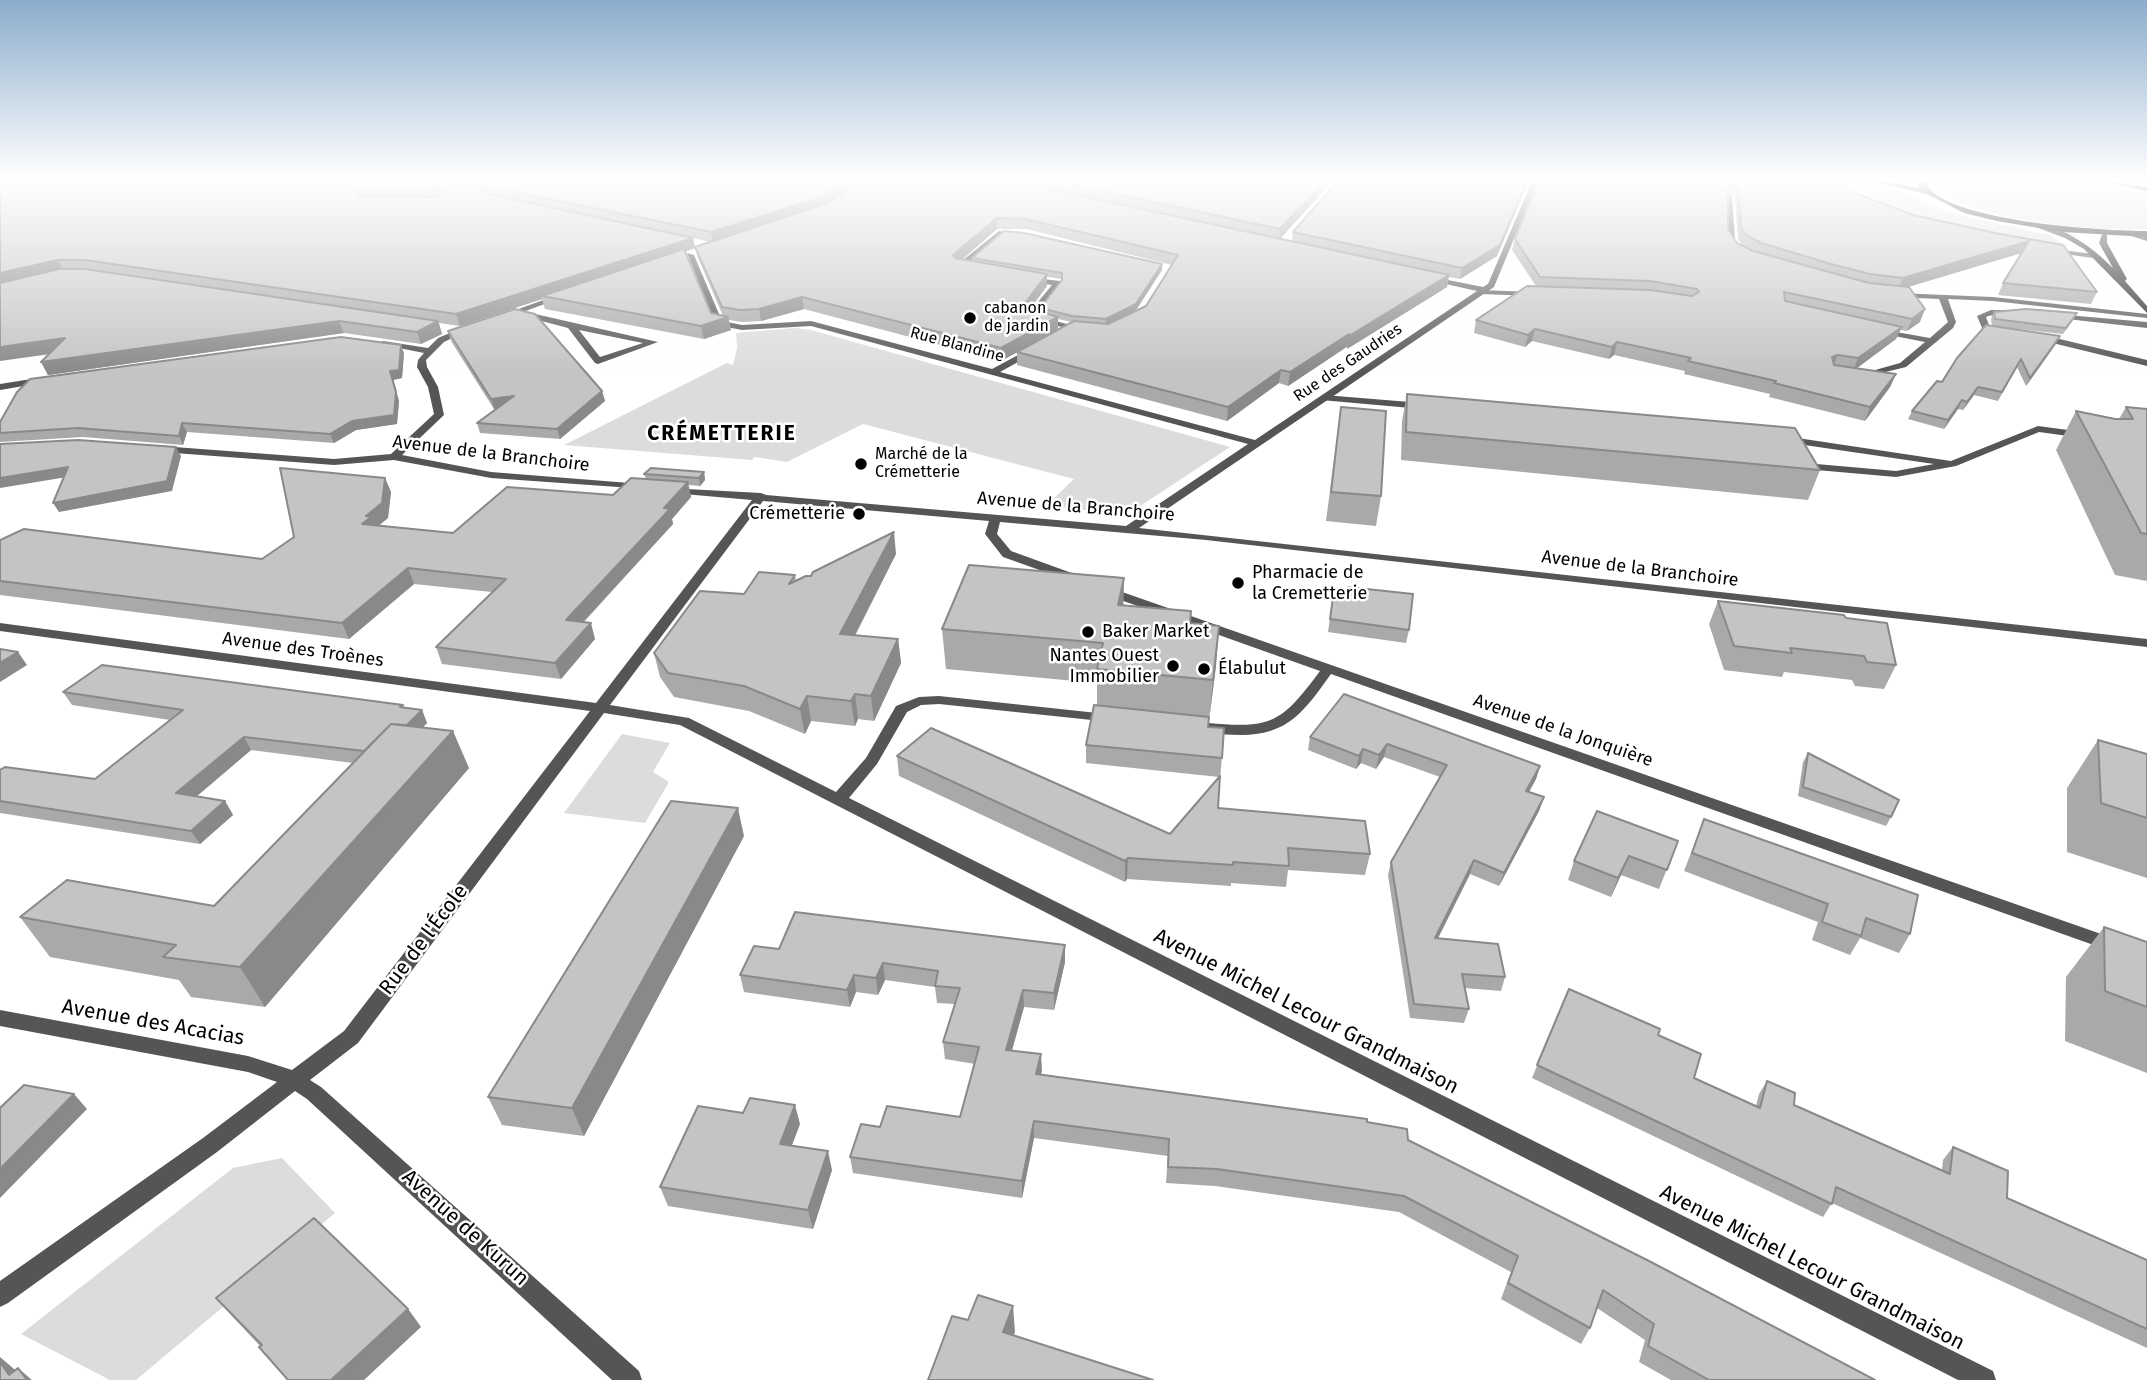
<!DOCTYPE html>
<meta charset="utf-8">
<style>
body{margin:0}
canvas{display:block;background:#fff}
</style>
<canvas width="2147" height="1380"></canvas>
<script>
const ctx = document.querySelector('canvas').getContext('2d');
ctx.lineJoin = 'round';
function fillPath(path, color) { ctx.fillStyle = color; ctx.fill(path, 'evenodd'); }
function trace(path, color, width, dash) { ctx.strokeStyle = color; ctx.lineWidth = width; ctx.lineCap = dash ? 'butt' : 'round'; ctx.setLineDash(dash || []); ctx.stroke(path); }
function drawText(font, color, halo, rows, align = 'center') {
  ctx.font = font + ' "Fira Sans",sans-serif'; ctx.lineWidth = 5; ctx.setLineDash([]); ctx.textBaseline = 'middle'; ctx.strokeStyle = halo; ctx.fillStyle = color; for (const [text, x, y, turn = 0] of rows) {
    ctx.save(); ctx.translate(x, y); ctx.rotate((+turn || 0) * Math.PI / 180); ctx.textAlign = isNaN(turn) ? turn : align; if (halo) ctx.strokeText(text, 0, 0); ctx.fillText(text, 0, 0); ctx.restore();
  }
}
fillPath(new Path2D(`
 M1942 181C2011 181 2081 174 2147 194V229C2100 231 1974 222 1940 189Z
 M1860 182 1903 190 1926 203 1950 213 2049 235 2069 247C2026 241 1885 217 1859 186Z
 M795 328 811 330 1230 447 1134 510 1111 514 1047 505 1074 479 863 424 787 462 755 457 752 460 564 445 727 363 733 365 737 348 736 333Z
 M622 734 670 743 653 772 669 782 645 823 564 813Z
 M282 1158 335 1213 136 1380H110L21 1334 233 1168Z`), '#dcdcdc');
fillPath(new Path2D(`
 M2047 248 2093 254 2097 256 2093 258 2050 252Z
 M1478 290 1534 292 1538 294 1534 296 1481 294H1478Z
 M1991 310H2020L2024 312C2013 318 1998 312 1986 317L1990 328 2005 330V334L2002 335 1983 330 1977 316Z
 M522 311 658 342 598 364 595 363 568 328 519 315 518 313ZM579 330 643 343 600 357Z
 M2055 314 2147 322V328L2058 318H2055Z
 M2039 334 2147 360V366L2036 339 2035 337Z
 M1324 395 1422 403 1427 406 1422 409 1321 400V396Z
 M2038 426 2083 432 2088 435 2083 438 2039 432 1956 466 1896 477 1805 469 1800 466 1805 463 1896 471 1934 464 1784 442 1779 439 1784 436 1951 461Z`), '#555');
fillPath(new Path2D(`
 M1532 181H1538L1494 287 1139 528 2147 639V647L1206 540 1000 522 997 534 1011 551 1080 576 1082 579 1080 582 1076 583 1003 557 985 534 989 521 763 501 610 705 689 718 836 792 866 758 896 706 919 697 939 696 1116 715 1118 718 1116 721 1111 722 939 704 921 705 907 712 877 764 849 798 1993 1371 1996 1380H1958L680 725 604 713 358 1043 310 1080 321 1087 639 1371 642 1380H612L307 1099 295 1091 217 1152 8 1303 0 1307V1281L203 1138 277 1082 248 1072 0 1026V1010L248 1056 292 1070 344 1031 590 711 0 631V623L596 703 752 500 672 493 668 492V488L761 493 766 495 1126 526 1248 444 811 326 742 330 716 325 687 253 694 255 722 321 742 325 811 321 992 369 1033 347 1036 348V352L1000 372 1255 440 1477 291 1428 280V276L1483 287 1488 284Z
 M1729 194 1732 196 1735 240 1741 250 1737 252 1727 240 1726 196Z
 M999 231 1023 234 1020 236 1003 234 966 266H971V270L957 269V265Z
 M1026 277 1060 281V285L1035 316 1075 326V330L1027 319V315L1052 285 1026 281Z
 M1898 293 1993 297 2147 314V318L1993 301 1948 299 1956 322 1953 328 1906 367 1861 378V374L1900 363 1925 342 1879 333V329L1930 338 1948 322 1939 299 1895 297V293Z
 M557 295 564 297 509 317 502 315Z
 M464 327 471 329 444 342 426 360 427 367 438 387 444 415 402 455 491 472 642 484 646 485V489L491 478 394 460 334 465 161 452 156 449 161 446 334 459 391 454 434 414 428 387 417 367 418 360 424 353 379 344 383 341 428 348 438 338Z
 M44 377 47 378V382L0 390V384Z
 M1105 586 2147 950V964L1331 674C1305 710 1289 735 1241 735 1228 735 1215 734 1203 731L1201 728 1203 725 1208 723C1273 729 1282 722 1320 671L1101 593 1099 590 1101 587Z`), '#555');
fillPath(new Path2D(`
 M2030 223C2061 224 2091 246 2113 268L2099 243 2103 232H2107V243L2127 279 2125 281 2147 306V313L2084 249 2065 238 2030 225Z
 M2130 232 2147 237V241L2128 235Z`), '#222');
fillPath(new Path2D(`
 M1869 181H1883L1919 188 1917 181H1925C1938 222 2108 231 2147 231V237L2063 232 1997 221 1964 213 1927 194Z
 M2105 181 2147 187V191L2109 183Z`), '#000');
fillPath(new Path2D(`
 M0 181H854L855 185 862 181H1329L1328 186 1280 239 1292 241 1293 232 1497 256 1460 279 1449 277 1447 287 1347 349 1348 346 1288 386 1279 383 1227 421 1017 365V352L1072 322 1058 319V330L1001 361 804 309 761 321 742 322 729 320 731 330 704 339 545 309 542 299 460 326 439 323 442 334 421 344 344 333 48 375 41 362 49 354ZM997 229H1026L1172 265 1146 306 1108 324 1136 310 1162 270V264L972 258V261L962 260ZM693 238 710 242 695 247 698 258 723 316 711 313 685 252 695 248ZM1047 277 1062 279V280L1040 308V311L1031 308 1047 286Z
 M1539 181H1835L1858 194 1913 215 2000 234 2097 292 2091 304 1998 295 2003 283 2022 253 1908 287 1920 322 1907 331 1900 330 1896 339 1857 368 1896 374 1890 387 1865 421 1769 397 1770 394 1684 374 1685 371 1614 355 1609 359 1532 341 1525 347 1474 333 1476 320 1536 286 1512 250 1515 239ZM1728 194 1735 196 1738 239 1743 246 1737 243 1728 229Z
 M1994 312 2074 319 2063 334 1992 326 1991 319Z
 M448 331 602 391 605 401 560 439 480 433 477 423 496 409H494L451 341Z
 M2056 344 2026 386 2017 367 1998 401 1974 395 1963 410 1958 409 1944 429 1908 419 1912 411 1942 382Z
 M404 353 402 378 393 380 399 401 397 424 356 430 334 443 187 432 183 445 83 437 0 442V422Z
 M1407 394 1820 470 1808 500 1401 460 1402 421Z
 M1341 407 1381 496 1376 526 1326 521Z
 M2126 407 2147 409V581L2115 575 2056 450 2076 411 2119 419Z
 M704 472 705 480 700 486 688 485 691 497 672 519 673 524 584 622 595 639 561 679 442 664 436 647 492 592 414 584 349 639 0 595V540L262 559 385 478 391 492 388 518 379 525 453 533 613 495 646 479 644 474Z
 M896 554 855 636 898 639 901 663 874 721 858 719 855 726 811 721 805 734 749 711 674 697 660 677 654 653 744 594 795 575 796 581Z
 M1124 578 1123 605 1191 611 1190 623 1216 666 1208 727 1224 728 1218 808 1370 854 1365 875 1288 870 1286 887 1231 883V886L1127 879 1125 882 899 776 897 756 1170 834 1219 777 1086 763V745L1097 706V683L946 669 942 629Z
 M1334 590 1409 630 1406 643 1328 632Z
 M1718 601 1846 618 1896 665 1884 689 1855 686 1852 680 1784 672 1782 677 1724 670 1709 624Z
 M63 692 403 705 404 708 422 710 427 723 423 727 469 768 265 1007 191 997 179 980 50 957 20 917 214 906 353 763 251 750 196 797 225 801 233 815 200 844 0 813V770L95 779 170 720 72 705Z
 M1344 694 1540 766 1536 779 1529 792 1544 797 1539 811 1499 886 1470 874 1438 938 1505 977 1501 991 1464 988 1469 1009 1464 1023 1410 1018 1388 875 1391 862 1440 777 1384 757 1376 769 1361 763 1356 769 1308 750 1310 737Z
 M2098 740 2147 754V878L2067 852V788Z
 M1808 753 1891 817 1886 826 1798 796 1803 762Z
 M1704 819 1910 934 1899 953 1860 938 1850 955 1812 940 1818 922 1684 871Z
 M744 836 584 1136 502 1125 488 1097Z
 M1678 841 1659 889 1621 875 1611 897 1568 880 1574 861Z
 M2104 927 2147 942V1073L2065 1041 2066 977Z
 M779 949 1065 962 1054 1010 1024 1007 1012 1051 1041 1054V1075L1367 1122 1408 1140 1875 1380H1671L1639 1362 1645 1340 1597 1308 1590 1328 1581 1344 1501 1299 1511 1272 1399 1212 1215 1186 1166 1183 1168 1156 1034 1138 1022 1198 853 1173 850 1157 880 1127 960 1117 975 1064 945 1059 943 1042 955 1004 937 1003 935 987 885 980 878 995 856 992 850 1007 744 992 740 975Z
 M1569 989 1658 1035 1694 1078 1756 1106 1759 1094 1767 1081 1794 1105 1942 1170 1943 1160 1953 1147 2007 1198 2147 1260V1348L1832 1203 1823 1217 1532 1078Z
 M800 1124 792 1145 832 1170 813 1229 668 1206 660 1187Z
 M216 1298 408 1309 421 1327 260 1346 232 1316Z`), '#a9a9a9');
fillPath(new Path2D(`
 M0 181H38L0 186Z
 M846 181H854L855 186 823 207 713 242 711 232Z
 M1325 181H1329L1328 186 1279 240 1280 229Z
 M1527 181H1529L1497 256 1460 279 1462 268Z
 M997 218V229L953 267V255Z
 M693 238 695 248 548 297 542 296V299L460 326 456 314Z
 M2029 241 2024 252 1898 290 1903 278Z
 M58 260 63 271 0 286V273Z
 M1162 264V270L1136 310 1105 325 1106 319Z
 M1047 274V286L1023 318V306Z
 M1449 275 1447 287 1347 349 1349 336Z
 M802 297 804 309 761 321 759 309Z
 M1925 309 1920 322 1907 331 1912 319Z
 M728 317 731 330 704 339 701 326Z
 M1058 317V330L1001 361V348Z
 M339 321 344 333 48 375 41 362Z
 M438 321 442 334 421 344 417 332Z
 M1902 327 1896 339 1853 371 1858 358Z
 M1535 329 1532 341 1525 347 1528 335Z
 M1349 334 1348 346 1288 386 1290 372Z
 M2060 336 2056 344 2026 386 2030 378Z
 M65 338 72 351 0 361V347Z
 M1617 342 1614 355 1609 359 1612 347Z
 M401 345 404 353 402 378 393 380 399 401 397 424 356 430 334 443 330 434 390 371Z
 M1838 355 1832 367V357Z
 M1281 370 1279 383 1227 421 1228 407Z
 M1896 374 1890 387 1865 421 1870 407Z
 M1978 387 1974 395 1963 410 1967 402Z
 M602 391 605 401 560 439 557 429Z
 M514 396 517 406 494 409 491 399Z
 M1962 400 1958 409 1944 429 1948 420Z
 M182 423 187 432 183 445 179 436Z
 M176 447 181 456 172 491 59 512 53 503Z
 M68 467 73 476 0 488V478Z
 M704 472 705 480 700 486 699 478Z
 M385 478 391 492 388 518 376 528 362 524Z
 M688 482 691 497 672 519 673 524 570 636 566 620Z
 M894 532 896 554 843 658 840 634Z
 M408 568 414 584 349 639 342 623Z
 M1124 578 1123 617 1118 605Z
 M591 623 595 639 561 679 555 663Z
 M1219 626 1216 666 1209 721 1213 680Z
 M898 639 901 663 874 721 871 696Z
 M18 652 27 665 0 682V663Z
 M855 694 858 719 855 726 851 701Z
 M807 696 811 721 805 734 800 709Z
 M422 710 427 723 386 767 380 753Z
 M453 731 469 768 265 1007 240 967Z
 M244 737 251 750 184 807 176 793Z
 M1387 744 1384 757 1376 769 1379 755Z
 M1363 749 1361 763 1356 769 1359 756Z
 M1540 766 1536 779 1522 804 1526 791Z
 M1544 797 1539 811 1499 886 1504 873Z
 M225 801 233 815 200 844 191 831Z
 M738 808 744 836 584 1136 572 1108Z
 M1629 856 1621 875 1611 897 1618 878Z
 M1128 858 1127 879 1125 882V861Z
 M1474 860 1470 874 1431 952 1435 938Z
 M1065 945V962L1054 1010V993Z
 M883 963 885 980 878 995 876 978Z
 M854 975 856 992 850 1007 847 990Z
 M1023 990 1024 1007 1007 1067 1006 1050Z
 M1041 1054 1042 1071 1036 1091V1074Z
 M74 1094 87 1109 0 1198V1169Z
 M795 1105 800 1124 785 1163 780 1144Z
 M1034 1121V1138L1022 1198V1181Z
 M828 1151 832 1170 813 1229 808 1210Z
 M1013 1306 1015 1332 1005 1358 1003 1332Z
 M408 1309 421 1327 364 1380H331Z
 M0 1357 21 1375H9L0 1362Z
 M18 1368 32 1380H27Z`), '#898989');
const building = new Path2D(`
 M24 181H846L822 197 711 232 481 185 484 193 693 238 456 314 85 260H58L0 273V185ZM358 187H436L441 193 436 197 360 196 355 190Z
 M862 181H980V182L1048 189 1449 275 1349 336V334L1290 372 1281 370 1228 407 1017 352 1074 321 1108 324 1146 306 1178 255 1025 219 997 218 953 255 955 258 1047 274 1023 306 1058 317 1001 348 802 297 759 309 740 310 722 307 695 247 828 203Z
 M1055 181H1325L1280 229Z
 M1338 181H1527L1500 245 1462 268 1293 232Z
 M1539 181H1835L1858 194 1913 215 2000 234 2063 245 2097 292 2003 283 2029 241 1903 278 1870 274 1831 264 1761 243 1746 235 1741 228 1738 186 1728 183V229L1737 243 1753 251 1869 283 1909 287 1925 309 1912 319 1784 292 1785 301 1902 327 1858 358 1838 355 1832 357 1834 365 1896 374 1870 407 1774 383 1776 381 1688 361 1691 358 1617 342 1612 347 1535 329 1528 335 1476 320 1527 286 1650 290 1692 296 1699 292 1697 289 1650 281 1540 277 1515 239Z
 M1004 231 1024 233 1162 264 1136 304 1106 319 1072 316 1040 308 1062 280V273L972 258Z
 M684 249 711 313 728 317 701 326 542 296Z
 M59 269H85L438 321 417 332 339 321 41 362 65 338 0 347V283Z
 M515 309 535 314 602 391 557 429 477 423 514 396 491 399 448 331Z
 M2026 309 2077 313 2066 328 1995 319 1994 312Z
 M1986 325 2060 336 2030 378 2021 359 2002 392 1978 387 1967 402 1962 400 1948 420 1912 411 1937 381 1942 382 1957 358Z
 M341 337 401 345 399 370 390 371 396 392 394 415 352 421 330 434 182 423 179 436 78 428 0 433V422L17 392 30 379Z
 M1407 394 1795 428 1820 470 1406 432Z
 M1341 407 1386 411 1381 496 1331 492Z
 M2126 407 2147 409V534L2141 533 2076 411 2115 419H2133Z
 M78 440 176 447 167 481 53 503 68 467 0 478V444Z
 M280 468 385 478 382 503 366 516 371 517 362 524 453 533 507 487 613 495 631 478 688 482 664 508 670 509 566 620 591 623 555 663 436 647 506 579 408 568 342 623 0 581V540L24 529 262 559 294 537Z
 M651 468 704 472 699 478 644 474Z
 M894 532 840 634 898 639 871 696 855 694 851 701 807 696 800 709 744 686 668 673 654 653 700 591 744 594 759 572 795 575 789 584 806 576H811L813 572Z
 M969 565 1124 578 1118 605 1191 611 1190 623 1219 626 1213 680 1097 669 1103 643 942 629Z
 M1348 587 1413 594 1409 630 1330 619 1334 590 1348 591Z
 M1718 601 1844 615 1846 618 1887 623 1896 665 1867 662 1864 656 1790 648 1792 653 1734 646Z
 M0 649 18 652 0 663Z
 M102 665 403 705 400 707 422 710 407 725 391 724 364 751 244 737 176 793 225 801 191 831 0 801V770L5 767 95 779 183 710 63 692Z
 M1344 694 1540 766 1526 791 1544 797 1504 873 1474 860 1435 938 1498 944 1505 977 1462 974 1469 1009 1414 1004 1391 862 1447 765 1387 744 1379 755 1363 749 1359 756 1310 737Z
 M1094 705 1209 717 1208 727 1224 728 1222 758 1086 745Z
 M391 724 453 731 240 967 163 957 176 945 20 917 67 880 214 906Z
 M931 728 1170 834 1220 776 1218 808 1365 821 1370 854 1288 848 1289 866 1233 862V865L1128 858 1125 861 897 756Z
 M2098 740 2147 754V818L2101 803Z
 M1808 753 1899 800 1891 817 1803 787Z
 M671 801 738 808 572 1108 488 1097Z
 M1597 811 1678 841 1667 870 1629 856 1618 878 1574 861Z
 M1704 819 1918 895 1910 934 1866 918 1861 936 1822 922 1828 904 1692 853Z
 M795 912 1065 945 1054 993 1023 990 1006 1050 1041 1054 1036 1074 1367 1119V1122L1407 1129 1408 1140 1651 1262 1875 1380H1709L1648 1346 1654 1324 1603 1290 1590 1328 1508 1283 1518 1256 1404 1196 1217 1169 1168 1167 1169 1139 1034 1121 1022 1181 850 1157 861 1124 880 1127 887 1106 960 1117 979 1047 943 1042 960 988 935 986 938 971 883 963 876 978 854 975 847 990 740 975 754 946 779 949Z
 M2104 927 2147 942V1007L2105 991Z
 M1569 989 1660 1029 1658 1035 1701 1054 1694 1078 1760 1108 1767 1081 1795 1093 1794 1105 1950 1174 1953 1147 2008 1171 2007 1198 2147 1260V1329L1836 1187 1832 1204 1537 1065Z
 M24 1085 74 1094 0 1169V1108Z
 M750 1098 795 1105 780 1144 828 1151 808 1210 660 1187 698 1106 743 1113Z
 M314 1218 408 1309 331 1380H288L259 1347 262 1345 216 1298Z
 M978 1295 1013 1306 1003 1332 1153 1380H928L952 1316 968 1320Z
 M0 1362 9 1375 18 1368 27 1380H0Z`);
fillPath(building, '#c4c4c4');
trace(building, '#898989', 2);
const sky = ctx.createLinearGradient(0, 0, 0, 374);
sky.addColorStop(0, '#8cadcc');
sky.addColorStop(0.48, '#fff');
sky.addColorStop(1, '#ffffff00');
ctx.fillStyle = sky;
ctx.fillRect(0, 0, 2147, 374);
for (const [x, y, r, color] of [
 [970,318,7,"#000"],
 [861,464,7,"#000"],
 [859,514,7,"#000"],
 [1238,583,7,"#000"],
 [1088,632,7,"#000"],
 [1173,666,7,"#000"],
 [1204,669,7,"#000"]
]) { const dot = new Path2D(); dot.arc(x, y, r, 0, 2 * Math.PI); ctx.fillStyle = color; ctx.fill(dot); trace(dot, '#fff', 2.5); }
drawText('16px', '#000', '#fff', [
 ["cabanon",984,309],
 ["de jardin",984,327],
 ["Marché de la",875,455],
 ["Crémetterie",875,473]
], 'left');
drawText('16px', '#000', '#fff', [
 ["Rue Blandine",957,345,15],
 ["Rue des Gaudries",1348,363,-34]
]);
drawText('18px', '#000', '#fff', [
 ["Avenue de la Branchoire",491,454,7],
 ["Avenue de la Branchoire",1076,507,5],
 ["Avenue de la Branchoire",1640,569,7],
 ["Avenue des Troènes",303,650,8],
 ["Avenue de la Jonquière",1563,731,19]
]);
drawText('18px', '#000', '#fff', [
 ["Crémetterie",845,514,"right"],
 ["Pharmacie de",1252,573],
 ["la Cremetterie",1252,594],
 ["Baker Market",1102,632],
 ["Nantes Ouest",1159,656,"right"],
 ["Immobilier",1159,677,"right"],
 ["Élabulut",1218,669]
], 'left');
ctx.letterSpacing = '2px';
drawText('bold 21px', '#000', '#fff', [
 ["CRÉMETTERIE",722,434]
]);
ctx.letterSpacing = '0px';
drawText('21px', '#000', '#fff', [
 ["Rue de l'École",424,940,-53],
 ["Avenue Michel Lecour Grandmaison",1306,1012,27],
 ["Avenue des Acacias",153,1023,10],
 ["Avenue de Kurun",465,1228,42],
 ["Avenue Michel Lecour Grandmaison",1812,1268,27]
]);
</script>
